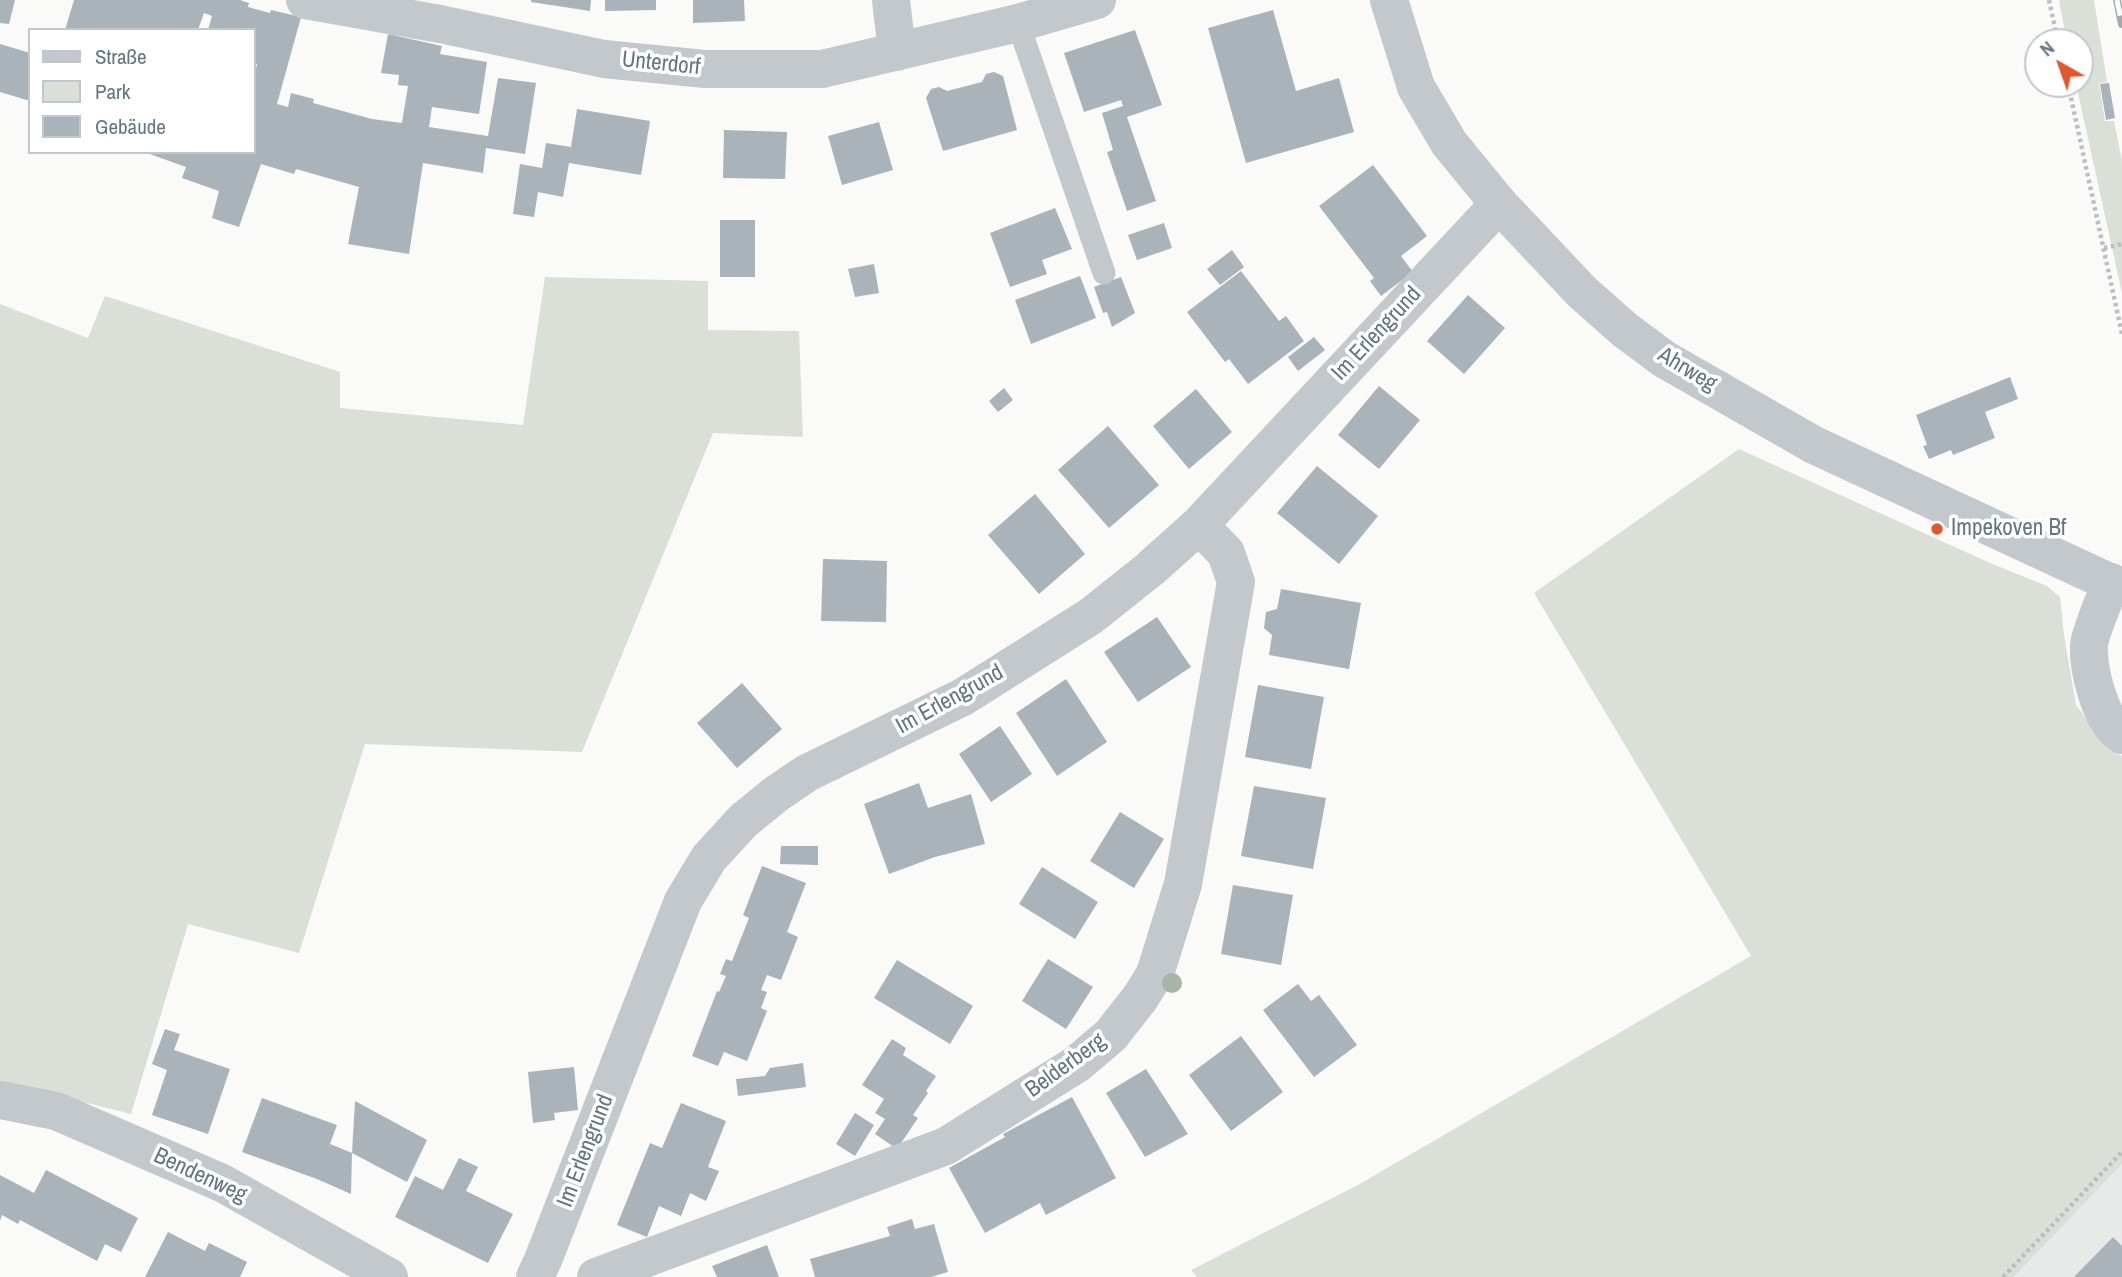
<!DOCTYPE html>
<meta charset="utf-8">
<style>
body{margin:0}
#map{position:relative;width:2122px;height:1277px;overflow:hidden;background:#fafaf8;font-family:"Archivo Narrow",sans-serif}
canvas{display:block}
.legend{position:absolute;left:28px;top:28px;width:228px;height:126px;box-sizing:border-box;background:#fff;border:2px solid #c1c8cd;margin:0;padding:9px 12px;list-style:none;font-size:21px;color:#657683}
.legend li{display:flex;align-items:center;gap:14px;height:35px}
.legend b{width:35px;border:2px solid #c1c8cd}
.north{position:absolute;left:2024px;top:28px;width:70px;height:70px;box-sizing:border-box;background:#fff;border:2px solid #c1c8cd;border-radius:50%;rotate:320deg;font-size:19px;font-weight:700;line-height:28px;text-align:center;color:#657683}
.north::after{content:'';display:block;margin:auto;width:24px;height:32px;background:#e4572e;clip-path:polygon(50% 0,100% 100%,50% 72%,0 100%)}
</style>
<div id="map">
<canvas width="2122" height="1277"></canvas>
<ul class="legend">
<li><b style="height:9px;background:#c3c8cc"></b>Straße</li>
<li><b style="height:19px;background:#dadfd7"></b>Park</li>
<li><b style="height:19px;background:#aab3b9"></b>Gebäude</li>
</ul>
<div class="north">N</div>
</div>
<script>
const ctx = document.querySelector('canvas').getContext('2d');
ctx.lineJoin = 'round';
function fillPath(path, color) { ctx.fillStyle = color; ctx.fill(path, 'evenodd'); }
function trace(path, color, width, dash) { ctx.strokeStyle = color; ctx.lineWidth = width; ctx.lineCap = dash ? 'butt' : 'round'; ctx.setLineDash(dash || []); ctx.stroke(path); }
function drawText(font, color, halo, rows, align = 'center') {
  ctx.font = font + ' "Archivo Narrow",sans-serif'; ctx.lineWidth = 7; ctx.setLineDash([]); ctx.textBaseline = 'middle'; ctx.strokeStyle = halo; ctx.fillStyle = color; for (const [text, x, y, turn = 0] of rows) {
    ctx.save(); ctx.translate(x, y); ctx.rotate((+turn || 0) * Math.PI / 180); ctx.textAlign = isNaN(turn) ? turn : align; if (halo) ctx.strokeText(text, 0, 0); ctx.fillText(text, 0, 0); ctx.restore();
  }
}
fillPath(new Path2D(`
 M2122 1164V1277H2014Z`), '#e8e9e9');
fillPath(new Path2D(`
 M2059 0H2094L2107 82 2099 83 2105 121H2114L2122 161V293L2076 84H2080V42H2067Z
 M545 277 708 281V330L799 331 803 437 713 433 582 752 365 744 299 953 188 924 131 1114 0 1081V304L88 338 105 296 340 372V408L523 425Z
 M1739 449 1990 563 2047 586 2060 597 2064 635 2076 705 2107 746 2122 756V1164L2014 1277H1197L1191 1270 1358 1185 1751 956 1534 593Z`), '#dadfd7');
fillPath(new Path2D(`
 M0 0H15L9 24 0 23Z
 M74 0H240L249 3 248 7 270 13 271 10 301 17 277 104 288 107 291 93 314 99 313 103 372 119 402 123 408 86 398 85 399 75 381 73 388 34 442 46 440 54 487 62 479 114 432 107 429 127 488 136 498 78 536 83 525 154 486 148 483 173 423 163 409 254 348 244 359 187 296 169 294 174 261 164 239 227 212 218 219 191 182 178 186 167 147 153 254 152V77L257 64 254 63V30H208L212 16 204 13 198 30H65Z
 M531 0H591L590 11 531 2Z
 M605 0H656V10L605 11Z
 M693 0H744L745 21 693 23Z
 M1273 10 1296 91 1339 78 1354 132 1246 163 1208 28Z
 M1135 30 1162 105 1127 117 1156 201 1127 211 1107 152 1113 150 1102 113 1123 106 1121 100 1084 112 1064 53Z
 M0 44 30 53V101L0 92Z
 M994 72 1003 76 1017 130 943 151 926 98 931 89 939 87 947 91 982 82 986 74Z
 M2109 83 2115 118 2106 120 2100 84Z
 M577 109 650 121 641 175 569 163 563 197 538 192 534 217 513 214 520 164 542 168 546 143 571 147Z
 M879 122 893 170 842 185 828 136Z
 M724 130 787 132 785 179 723 178Z
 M1373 165 1427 236 1401 256 1413 272 1381 296 1370 281 1374 278 1319 206Z
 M1055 208 1072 249 1042 260 1047 274 1010 287 990 233Z
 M720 220H755V277H720Z
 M1164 223 1172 248 1137 260 1128 235Z
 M1232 250 1244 267 1220 285 1207 269Z
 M874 264 879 293 855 297 848 269Z
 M1241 271 1279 321 1286 316 1304 341 1248 384 1229 359 1225 362 1187 312Z
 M1080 276 1096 318 1031 344 1015 300Z
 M1121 277 1135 313 1112 327 1107 312 1103 313 1094 287Z
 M1468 295 1505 328 1464 374 1427 341Z
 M1314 337 1325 350 1298 371 1288 357Z
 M2010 377 2018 399 1985 412 1995 438 1953 455 1951 450 1929 459 1923 446 1927 445 1916 415Z
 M1379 386 1420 420 1379 469 1338 435Z
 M1004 388 1013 400 998 412 989 401Z
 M1196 389 1232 432 1189 469 1153 426Z
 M1108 426 1159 485 1109 528 1058 470Z
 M1317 466 1378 516 1339 564 1277 513Z
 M1035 494 1085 554 1039 594 988 535Z
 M823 559 887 561 886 622 821 621Z
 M1281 589 1361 603 1349 669 1269 655 1272 635 1264 628 1266 612 1277 609Z
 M1157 617 1191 667 1138 702 1104 652Z
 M1066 679 1107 742 1057 776 1016 713Z
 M742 683 782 729 737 768 697 723Z
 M1258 685 1324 697 1311 769 1245 757Z
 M1000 726 1032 774 991 802 959 754Z
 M919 783 928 808 971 794 985 844 935 857 889 874 864 804Z
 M1254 786 1326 798 1313 869 1241 856Z
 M1120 812 1164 839 1134 888 1090 861Z
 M781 846H818V865L780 864Z
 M762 866 806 883 787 932 798 937 781 980 767 975 761 990 767 992 761 1008 767 1011 747 1061 724 1052 718 1066 692 1056 717 991 719 992 726 976 720 974 726 959 732 961 749 918 743 915Z
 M1042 867 1098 902 1075 939 1019 904Z
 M1233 885 1293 895 1281 965 1221 954Z
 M1048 959 1093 987 1066 1029 1022 1001Z
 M897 960 973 1006 950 1044 874 998Z
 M1298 984 1311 1001 1319 995 1357 1045 1314 1077 1263 1010Z
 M165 1029 180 1034 174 1050 230 1069 208 1134 152 1115 167 1070 152 1064Z
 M1241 1036 1283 1092 1231 1131 1189 1075Z
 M892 1039 906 1048 903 1055 936 1076 926 1091 928 1093 913 1115 918 1118 897 1149 875 1134 885 1119 875 1113 884 1099 862 1085Z
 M803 1063 806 1087 738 1096 736 1079 765 1076 770 1068Z
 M574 1067 578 1110 554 1113 555 1120 533 1123 528 1072Z
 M1146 1069 1188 1134 1145 1157 1106 1093Z
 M1072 1097 1116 1178 1046 1215 1040 1203 985 1233 949 1168 1005 1137 1003 1134Z
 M262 1098 337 1125 330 1144 352 1153 355 1101 427 1140 407 1182 352 1153 351 1194 317 1179 242 1152Z
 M681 1103 726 1121 708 1167 719 1171 706 1201 690 1193 681 1216 659 1206 647 1237 617 1225 650 1143 662 1148Z
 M855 1113 874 1125 855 1156 836 1144Z
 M459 1158 478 1167 466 1191 513 1214 488 1263 395 1217 415 1176 443 1190Z
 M46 1170 138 1218 121 1252 105 1244 97 1261 20 1220 18 1224 2 1215 0 1221V1175L34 1193Z
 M912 1219 915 1229 934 1224 948 1272 931 1277H815L810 1259 890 1236 887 1227Z
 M168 1232 205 1251 209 1243 247 1262 240 1277H145Z
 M2113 1237 2122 1246V1277H2074Z
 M767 1245 779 1277H717L712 1266Z`), '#aab3b9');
trace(new Path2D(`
 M2049 0 2058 42
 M2068 84 2122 334
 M2104 248 2122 244
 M2003 1277 2122 1152`), '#bbbfc2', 4.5, [3.5, 3.5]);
trace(new Path2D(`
 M1018 23 1104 273`), '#c3c8cc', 23);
trace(new Path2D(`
 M305 0 440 24 604 59 705 69H822L1018 23 1097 0
 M891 0 897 52
 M2111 582C2106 597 2090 632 2089 645 2088 670 2100 721 2122 735
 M0 1100 56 1111 222 1183 389 1277
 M535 1277 543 1260 683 901 709 858 743 821 776 794 807 773 963 697 1091 616 1150 569 1199 525 1499 204
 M596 1277 946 1146 1077 1064 1111 1035 1140 998 1155 974 1183 884 1236 582 1226 553 1199 525`), '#c3c8cc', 38);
trace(new Path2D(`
 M1389 0 1416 87 1449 143 1499 204 1582 292 1625 330 1664 359 1814 445 2122 588`), '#c3c8cc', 38);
const rail = new Path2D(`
 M2117 0 2122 24`);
trace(rail, '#a2aab0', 8);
trace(rail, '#fff', 5, [16]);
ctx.fillStyle = '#aab4a7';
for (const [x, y] of [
 [1172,983]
]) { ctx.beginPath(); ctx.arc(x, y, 10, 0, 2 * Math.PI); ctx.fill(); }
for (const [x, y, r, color] of [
 [1937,529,7,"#e4572e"]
]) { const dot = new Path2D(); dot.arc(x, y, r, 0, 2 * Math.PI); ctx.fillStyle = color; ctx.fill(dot); trace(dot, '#fff', 2.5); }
drawText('23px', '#657683', '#fff', [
 ["Unterdorf",661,64,6],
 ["Im Erlengrund",1377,334,-47],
 ["Ahrweg",1687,370,31],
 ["Im Erlengrund",950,700,-29],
 ["Belderberg",1066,1066,-36],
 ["Im Erlengrund",586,1151,-69],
 ["Bendenweg",200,1176,25]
]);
drawText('23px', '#657683', '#fff', [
 ["Impekoven Bf",1951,529]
], 'left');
</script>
